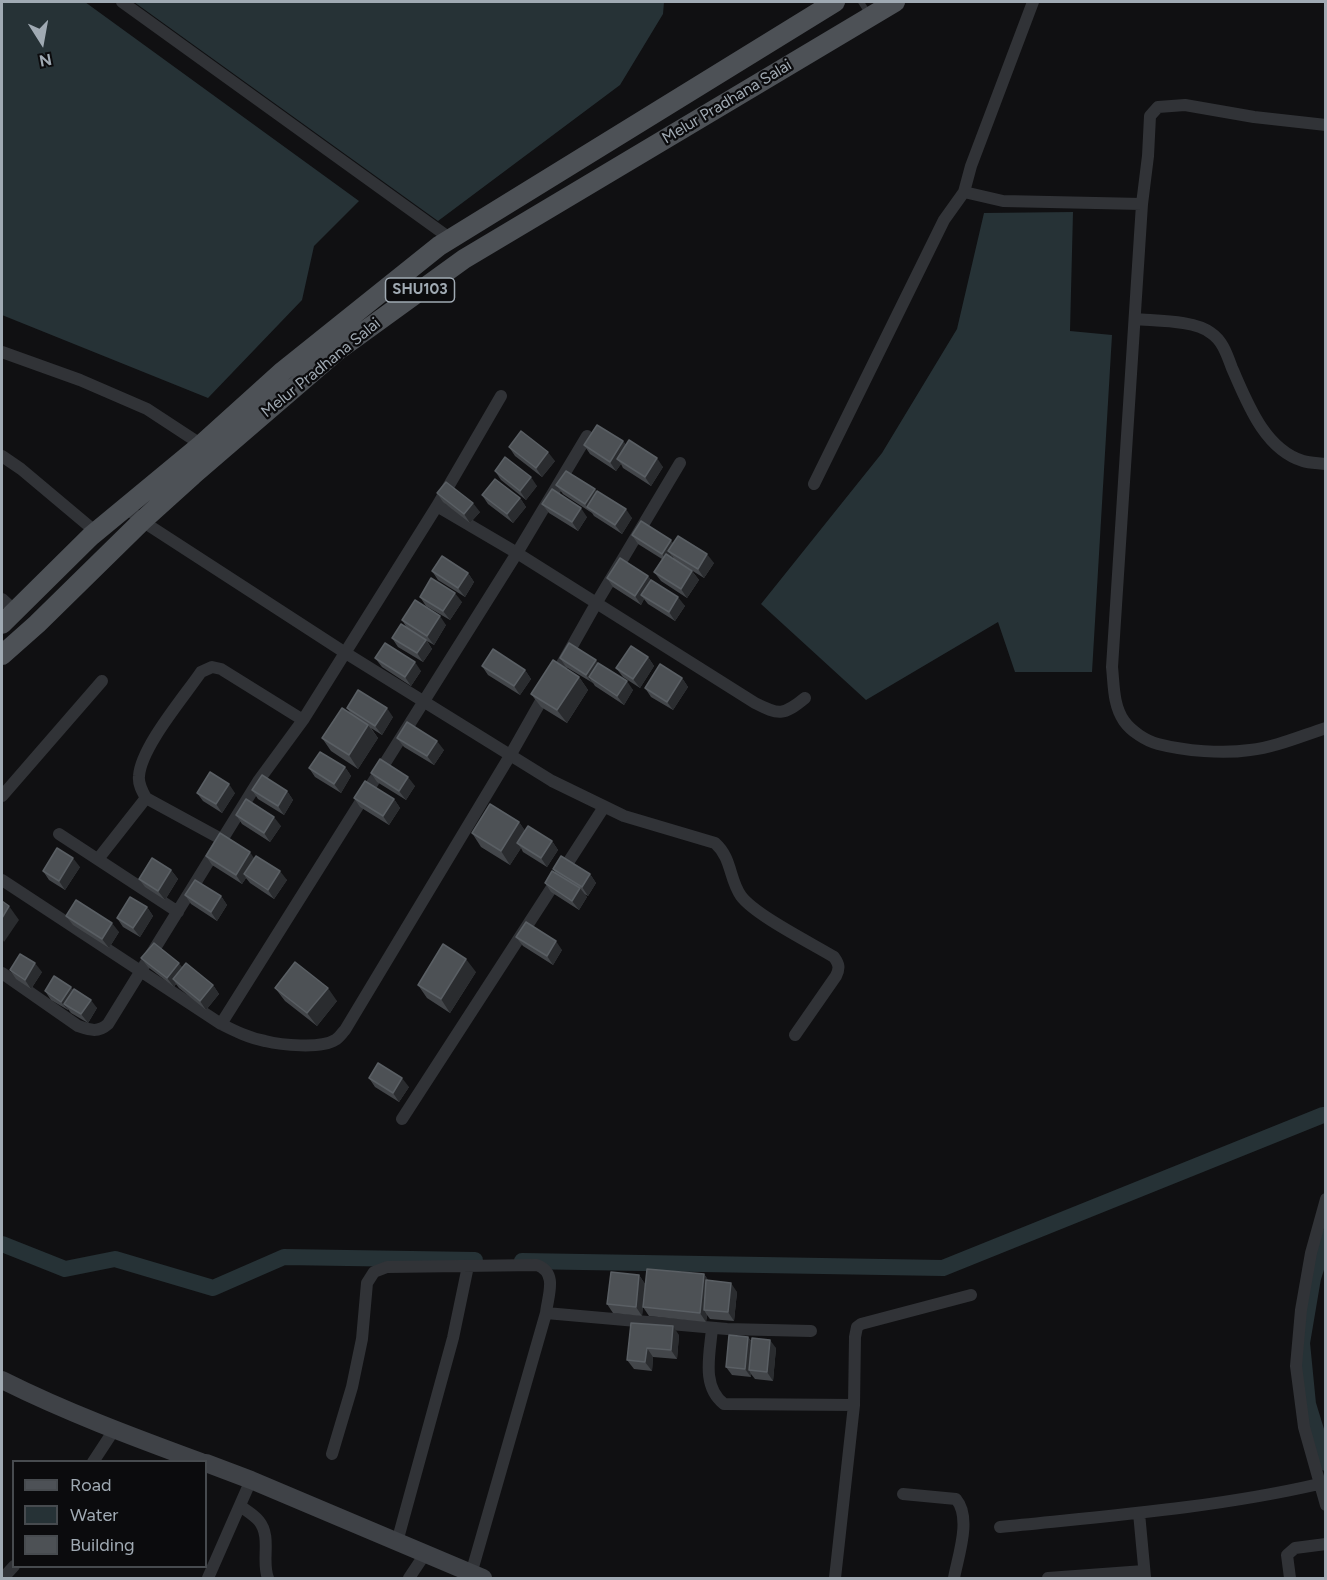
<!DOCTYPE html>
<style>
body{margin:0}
#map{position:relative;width:1327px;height:1580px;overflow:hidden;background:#101012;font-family:Figtree,sans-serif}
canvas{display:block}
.frame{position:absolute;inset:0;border:3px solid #a0aab3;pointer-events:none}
.legend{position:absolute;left:12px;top:1460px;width:195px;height:108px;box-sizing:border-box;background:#0b0b0d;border:2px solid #474b4f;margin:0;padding:8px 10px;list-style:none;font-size:18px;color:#a0aab3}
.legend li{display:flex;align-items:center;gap:12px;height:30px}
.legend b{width:30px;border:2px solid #474b4f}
.north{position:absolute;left:12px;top:12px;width:60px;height:60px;-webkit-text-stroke:4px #0b0b0d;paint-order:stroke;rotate:169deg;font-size:16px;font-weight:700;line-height:24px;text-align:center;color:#a0aab3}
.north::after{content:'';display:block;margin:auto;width:21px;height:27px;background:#a0aab3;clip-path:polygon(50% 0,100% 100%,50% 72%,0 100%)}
</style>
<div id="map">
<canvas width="1327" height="1580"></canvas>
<div class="frame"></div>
<ul class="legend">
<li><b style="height:8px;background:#4d5156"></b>Road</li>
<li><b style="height:16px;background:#263236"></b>Water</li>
<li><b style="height:16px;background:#4d5155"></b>Building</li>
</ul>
<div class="north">N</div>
</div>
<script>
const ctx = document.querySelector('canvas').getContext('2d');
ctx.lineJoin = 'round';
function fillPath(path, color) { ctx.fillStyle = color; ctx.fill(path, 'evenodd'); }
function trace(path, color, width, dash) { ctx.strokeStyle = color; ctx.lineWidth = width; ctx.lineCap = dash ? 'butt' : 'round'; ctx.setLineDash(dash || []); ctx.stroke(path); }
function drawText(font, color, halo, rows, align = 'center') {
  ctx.font = font + ' Figtree,sans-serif'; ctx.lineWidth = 4.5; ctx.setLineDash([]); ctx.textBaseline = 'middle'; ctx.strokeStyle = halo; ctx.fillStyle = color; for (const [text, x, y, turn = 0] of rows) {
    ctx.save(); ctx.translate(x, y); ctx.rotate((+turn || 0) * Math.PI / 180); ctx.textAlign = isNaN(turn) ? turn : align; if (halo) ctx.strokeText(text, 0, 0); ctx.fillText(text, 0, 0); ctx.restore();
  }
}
fillPath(new Path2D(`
 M2 2H85L359 201 314 246 302 300 208 398 2 315Z
 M134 2H664L663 14 620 85 438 221Z
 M1073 212 1070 331 1112 335 1092 672H1015L998 622 866 700 761 604 882 453 957 329 984 213Z`), '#263236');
trace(new Path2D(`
 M1326 1237 1313 1278 1302 1343 1308 1404 1326 1463
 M2 1244 65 1269 115 1259 213 1288 284 1257 475 1260
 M522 1261 943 1268 1323 1115H1326`), '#263236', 16);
trace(new Path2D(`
 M861 2 868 13`), '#313337', 6);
trace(new Path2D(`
 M122 2 451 239
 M1033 2 971 166 964 192 1003 201 1142 204
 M1326 125 1254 117 1185 105 1158 107 1150 116 1148 156 1142 204 1112 667C1114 685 1113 705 1124 721 1131 731 1146 741 1158 744 1185 751 1223 754 1250 750 1276 747 1301 736 1326 728
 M1135 319C1156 321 1195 320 1211 333 1223 341 1227 355 1232 368 1247 402 1264 449 1303 461 1309 463 1318 463 1326 464
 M2 352 80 380 147 409 205 447
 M2 456 21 469 96 532
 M814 484 944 220 964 192
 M437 506 517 553 755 703C779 715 783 716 805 698
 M127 508 142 521 344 652 552 781 624 816 715 843C732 858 729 879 741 896 755 915 811 943 834 957 839 964 840 968 836 976L795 1035
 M2 599 15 611
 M2 796 102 681
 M59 834 178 912
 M223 840 146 798C142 791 138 784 139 776 141 747 184 697 201 672L212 667 221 669 303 720
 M98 859 146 798
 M2 880 221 1024C235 1031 249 1038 265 1041 281 1045 321 1049 335 1040 339 1038 342 1033 345 1030L511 754 597 602 680 463
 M2 973 78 1026C90 1030 98 1033 108 1024L259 780 303 720 437 506 501 396
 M221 1024 517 553 587 436
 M402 1119 604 807
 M1326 1199 1311 1253 1301 1310 1296 1366 1304 1427 1326 1505
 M712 1328C710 1354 701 1386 724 1404L854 1405 855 1337 857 1327 861 1324 971 1295
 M332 1454 352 1387 362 1339 367 1283 374 1272 387 1267 537 1265C558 1273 548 1295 546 1313L727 1329 811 1331
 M93 1462 114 1430
 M903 1494 956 1499C972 1518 958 1556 954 1578
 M240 1506C247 1511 254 1515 259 1521 272 1537 261 1561 268 1578
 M1139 1513 1145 1577
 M1000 1527C1106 1516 1215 1508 1319 1484
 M397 1542 453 1338 468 1266
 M471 1574 546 1313
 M3 1578 14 1566
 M208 1578 251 1480
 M409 1578 425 1554
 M835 1578 854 1405
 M1048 1578 1144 1571
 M1290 1578 1287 1555 1295 1548 1326 1544`), '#313337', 12);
trace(new Path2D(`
 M2 1380C66 1412 133 1437 201 1462
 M206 1463 251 1480 483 1578`), '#3f4247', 18);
trace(new Path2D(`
 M2 624 91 536 201 445 283 371 439 246 835 2
 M2 655 37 624 142 521 193 475 337 351 464 259 895 2`), '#4d5156', 20);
fillPath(new Path2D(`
 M623 441 626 445 663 467 651 486 623 468 621 464 616 471 590 454 584 445Z
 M509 447 555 461 542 477 515 456Z
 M495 471 537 486 526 500 501 480Z
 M556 485 595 489 597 492 632 518 622 534 594 516 592 513 563 494Z
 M437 493 480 512 470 523 443 502Z
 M482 495 520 498 526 507 513 523 488 504Z
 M542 504 587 517 578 531 549 513Z
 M632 535 673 543 714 563 704 578 675 560 672 556 671 558 692 571 699 580 687 598 661 581 654 572 662 559 638 544Z
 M432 571 468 573 474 582 465 597 438 580Z
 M648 576 651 580 685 606 675 621 648 604 644 599 641 605 613 587 607 578Z
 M420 597 462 602 450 620 426 606Z
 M402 620 446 625 434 645 427 641 432 649 423 662 398 647 392 638 407 628Z
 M648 657 654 666 640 688 623 677 616 668Z
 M375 658 421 671 411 686 382 667Z
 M560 658 598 663 633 690 624 705 595 686 593 683 566 667Z
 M482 666 525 670 531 679 520 695 488 675Z
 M579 677 588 690 567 723 541 707 531 694Z
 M682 678 688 687 673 710 651 697 645 688Z
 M347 708 393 717 382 735 371 728 378 738 358 769 331 751 322 738 351 714Z
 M397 738 444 750 434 765 404 747Z
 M345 767 351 776 341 793 315 777 309 768Z
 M371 773 415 786 406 800 377 782Z
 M252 790 287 791 293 800 284 815 258 799Z
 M197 793H235L222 813 203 801Z
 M354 798 394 799 400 808 389 825 360 807Z
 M236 815 281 826 270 842 242 824Z
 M519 822 525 831 552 841 558 850 547 867 523 852 521 848 510 865 481 847 472 833Z
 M206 856 254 858 287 880 274 899 250 883 246 878 242 884 212 865Z
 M80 867 65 890 49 880 43 871Z
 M553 869 590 874 596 883 588 896 584 894 587 897 579 910 551 892 545 883 555 872Z
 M171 870 178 879 165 900 145 887 139 879Z
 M185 895 221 896 227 905 217 921 191 904Z
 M147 907 153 916 140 937 123 927 117 918Z
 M66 916 119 932 109 948 73 925Z
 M516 937 562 950 553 965 523 946Z
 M141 958 182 968 213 985 219 994 206 1010 179 988 176 984 174 987 148 967Z
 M10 970 42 972 31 989 16 979Z
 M476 972 450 1013 427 998 418 985Z
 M71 987 73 990 97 1008 88 1023 71 1013 68 1009V1010L51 1000 45 991Z
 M275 988 337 1001 317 1026 285 1001Z
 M369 1078 409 1087 399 1102 375 1087Z
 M704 1274 708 1280 737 1292 734 1321 710 1319 707 1315 706 1322 649 1316 643 1307Z
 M639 1275 645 1284 642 1316 613 1313 607 1304Z
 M631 1323 679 1335 677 1359 653 1357 652 1371 634 1369 627 1360Z
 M748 1337 752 1342 776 1348 773 1381 755 1379 751 1374V1377L732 1375 726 1367Z`), '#43464a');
fillPath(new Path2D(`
 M623 441 630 450 617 459 621 464 616 471 610 462Z
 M548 452 555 461 542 477 536 468Z
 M657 458 663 467 651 486 645 477Z
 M531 477 537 486 526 500 520 491Z
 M595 489 601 498 587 507 591 513 585 504Z
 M520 498 526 507 513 523 507 514Z
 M473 503 480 512 470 523 464 514Z
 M581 508 587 517 578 531 572 522Z
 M626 509 632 518 622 534 615 525Z
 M671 540 677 549 668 551 672 556 668 563 662 554Z
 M707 554 714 563 704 578 698 569Z
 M692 571 699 580 687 598 681 589Z
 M468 573 474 582 465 597 458 588Z
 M648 576 654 585 641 595 644 599 641 605 635 596Z
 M455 593 462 602 450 620 443 611Z
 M678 597 685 606 675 621 669 612Z
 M440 616 446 625 434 645 427 636Z
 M426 640 432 649 423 662 417 653Z
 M648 657 654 666 640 688 633 679Z
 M596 660 603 669 589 677 593 684 586 675Z
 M415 662 421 671 411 686 405 677Z
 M525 670 531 679 520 695 514 686Z
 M579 677 588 690 567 723 557 710Z
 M682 678 688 687 673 710 667 702Z
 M627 681 633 690 624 705 617 696Z
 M387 708 393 717 382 735 375 726Z
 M368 725 378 738 358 769 349 755Z
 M437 741 444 750 434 765 427 756Z
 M345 767 351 776 341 793 334 784Z
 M408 777 415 786 406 800 399 791Z
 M229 784 235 793 222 813 216 804Z
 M287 791 293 800 284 815 278 806Z
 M394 799 400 808 389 825 383 816Z
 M274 817 281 826 270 842 264 833Z
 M519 822 529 836 517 843 521 848 510 865 501 851Z
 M552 841 558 850 547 867 541 858Z
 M250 852 256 861 244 874 246 878 242 884 236 875Z
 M73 858 80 867 65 890 59 881Z
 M171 870 178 879 165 900 158 891Z
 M280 871 287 880 274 899 268 890Z
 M590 874 596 883 588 896 582 887Z
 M580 888 587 897 579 910 572 901Z
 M221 896 227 905 217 921 211 912Z
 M9 906 19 920 4 942 2 938V918Z
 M147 907 153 916 140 937 133 928Z
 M112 923 119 932 109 948 102 939Z
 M556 941 562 950 553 965 547 956Z
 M466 959 476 972 450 1013 441 999Z
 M35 963 42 972 31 989 25 980Z
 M179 963 186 972 173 979 176 984 174 987 167 978Z
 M213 985 219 994 206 1010 200 1001Z
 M71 987 77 996 64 1004 68 1009V1010L61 1002Z
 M328 988 337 1001 317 1026 307 1013Z
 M91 1000 97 1008 88 1023 81 1014Z
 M402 1078 409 1087 399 1102 393 1093Z
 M704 1274 710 1283 704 1310 707 1315 706 1322 700 1313Z
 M639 1275 645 1284 642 1316 636 1307Z
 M731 1283 737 1292 734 1321 728 1312Z
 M673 1326 679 1335 677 1359 671 1350Z
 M748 1337 754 1346 749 1370 751 1374V1377L745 1369Z
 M770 1340 776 1348 773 1381 767 1372Z
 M647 1348 653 1357 652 1371 645 1362Z`), '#2a2c2f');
const building = new Path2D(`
 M597 425 623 441 610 462 584 445Z
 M521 431 548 452 536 468 509 447Z
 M629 440 657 458 645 477 617 459Z
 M505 457 531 477 520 491 495 471Z
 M566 471 595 489 585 504 556 485Z
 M495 479 520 498 507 514 482 495Z
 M446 482 473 503 464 514 437 493Z
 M552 489 581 508 572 522 542 504Z
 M597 491 626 509 615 525 587 507Z
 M641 521 671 540 662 554 632 535Z
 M678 536 707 554 698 569 668 551Z
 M666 554 692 571 681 589 654 572Z
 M442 556 468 573 458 588 432 571Z
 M620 558 648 576 635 596 607 578Z
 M431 578 455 593 443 611 420 597Z
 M651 580 678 597 669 612 641 595Z
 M415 600 440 616 427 636 402 620Z
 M401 624 426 640 417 653 392 638Z
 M385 643 415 662 405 677 375 658Z
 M569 643 596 660 586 675 560 658Z
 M631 646 648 657 633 679 616 668Z
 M493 649 525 670 514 686 482 666Z
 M553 660 579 677 557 710 531 694Z
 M598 663 627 681 617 696 589 677Z
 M660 664 682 678 667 702 645 688Z
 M358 690 387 708 375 726 347 708Z
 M342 708 368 725 349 755 322 738Z
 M407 722 437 741 427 756 397 738Z
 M320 752 345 767 334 784 309 768Z
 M380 759 408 777 399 791 371 773Z
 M210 772 229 784 216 804 197 793Z
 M262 775 287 791 278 806 252 790Z
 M365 781 394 799 383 816 354 798Z
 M246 799 274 817 264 833 236 815Z
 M490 804 519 822 501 851 472 833Z
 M528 826 552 841 541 858 517 843Z
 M220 833 250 852 236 875 206 856Z
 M57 848 73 858 59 881 43 871Z
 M256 856 280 871 268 890 244 874Z
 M561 856 590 874 582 887 553 869Z
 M152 858 171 870 158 891 139 879Z
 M552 871 580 888 572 901 545 883Z
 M195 880 221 896 211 912 185 895Z
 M130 897 147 907 133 928 117 918Z
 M76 900 112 923 102 939 66 916Z
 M2 901 9 906 2 918Z
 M526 922 556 941 547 956 516 937Z
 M154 943 179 963 167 978 141 958Z
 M443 944 466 959 441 999 418 985Z
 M20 954 35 963 25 980 10 970Z
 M295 962 328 988 307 1013 275 988Z
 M186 963 213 985 200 1001 173 979Z
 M54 976 71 987 61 1002 45 991Z
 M74 989 91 1000 81 1014 64 1004Z
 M378 1063 402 1078 393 1093 369 1078Z
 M647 1269 704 1274 700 1313 643 1307Z
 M611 1272 639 1275 636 1307 607 1304Z
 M706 1280 731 1283 728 1312 704 1310Z
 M631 1323 673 1326 671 1350 647 1348 645 1362 627 1360Z
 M729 1335 748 1337 745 1369 726 1367Z
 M752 1338 770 1340 767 1372 749 1370Z`);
fillPath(building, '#4d5155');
trace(building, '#5a5f64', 1.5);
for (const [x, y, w] of [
 [420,290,69]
]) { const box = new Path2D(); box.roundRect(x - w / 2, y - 12, w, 24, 4.5); ctx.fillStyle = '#0b0b0d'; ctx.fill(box); trace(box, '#a0aab3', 1.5); }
drawText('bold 15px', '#a0aab3', null, [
 ["SHU103",420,290]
]);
drawText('16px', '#a0aab3', '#0b0b0d', [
 ["Melur Pradhana Salai",727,102,-31],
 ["Melur Pradhana Salai",321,368,-39]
]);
</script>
